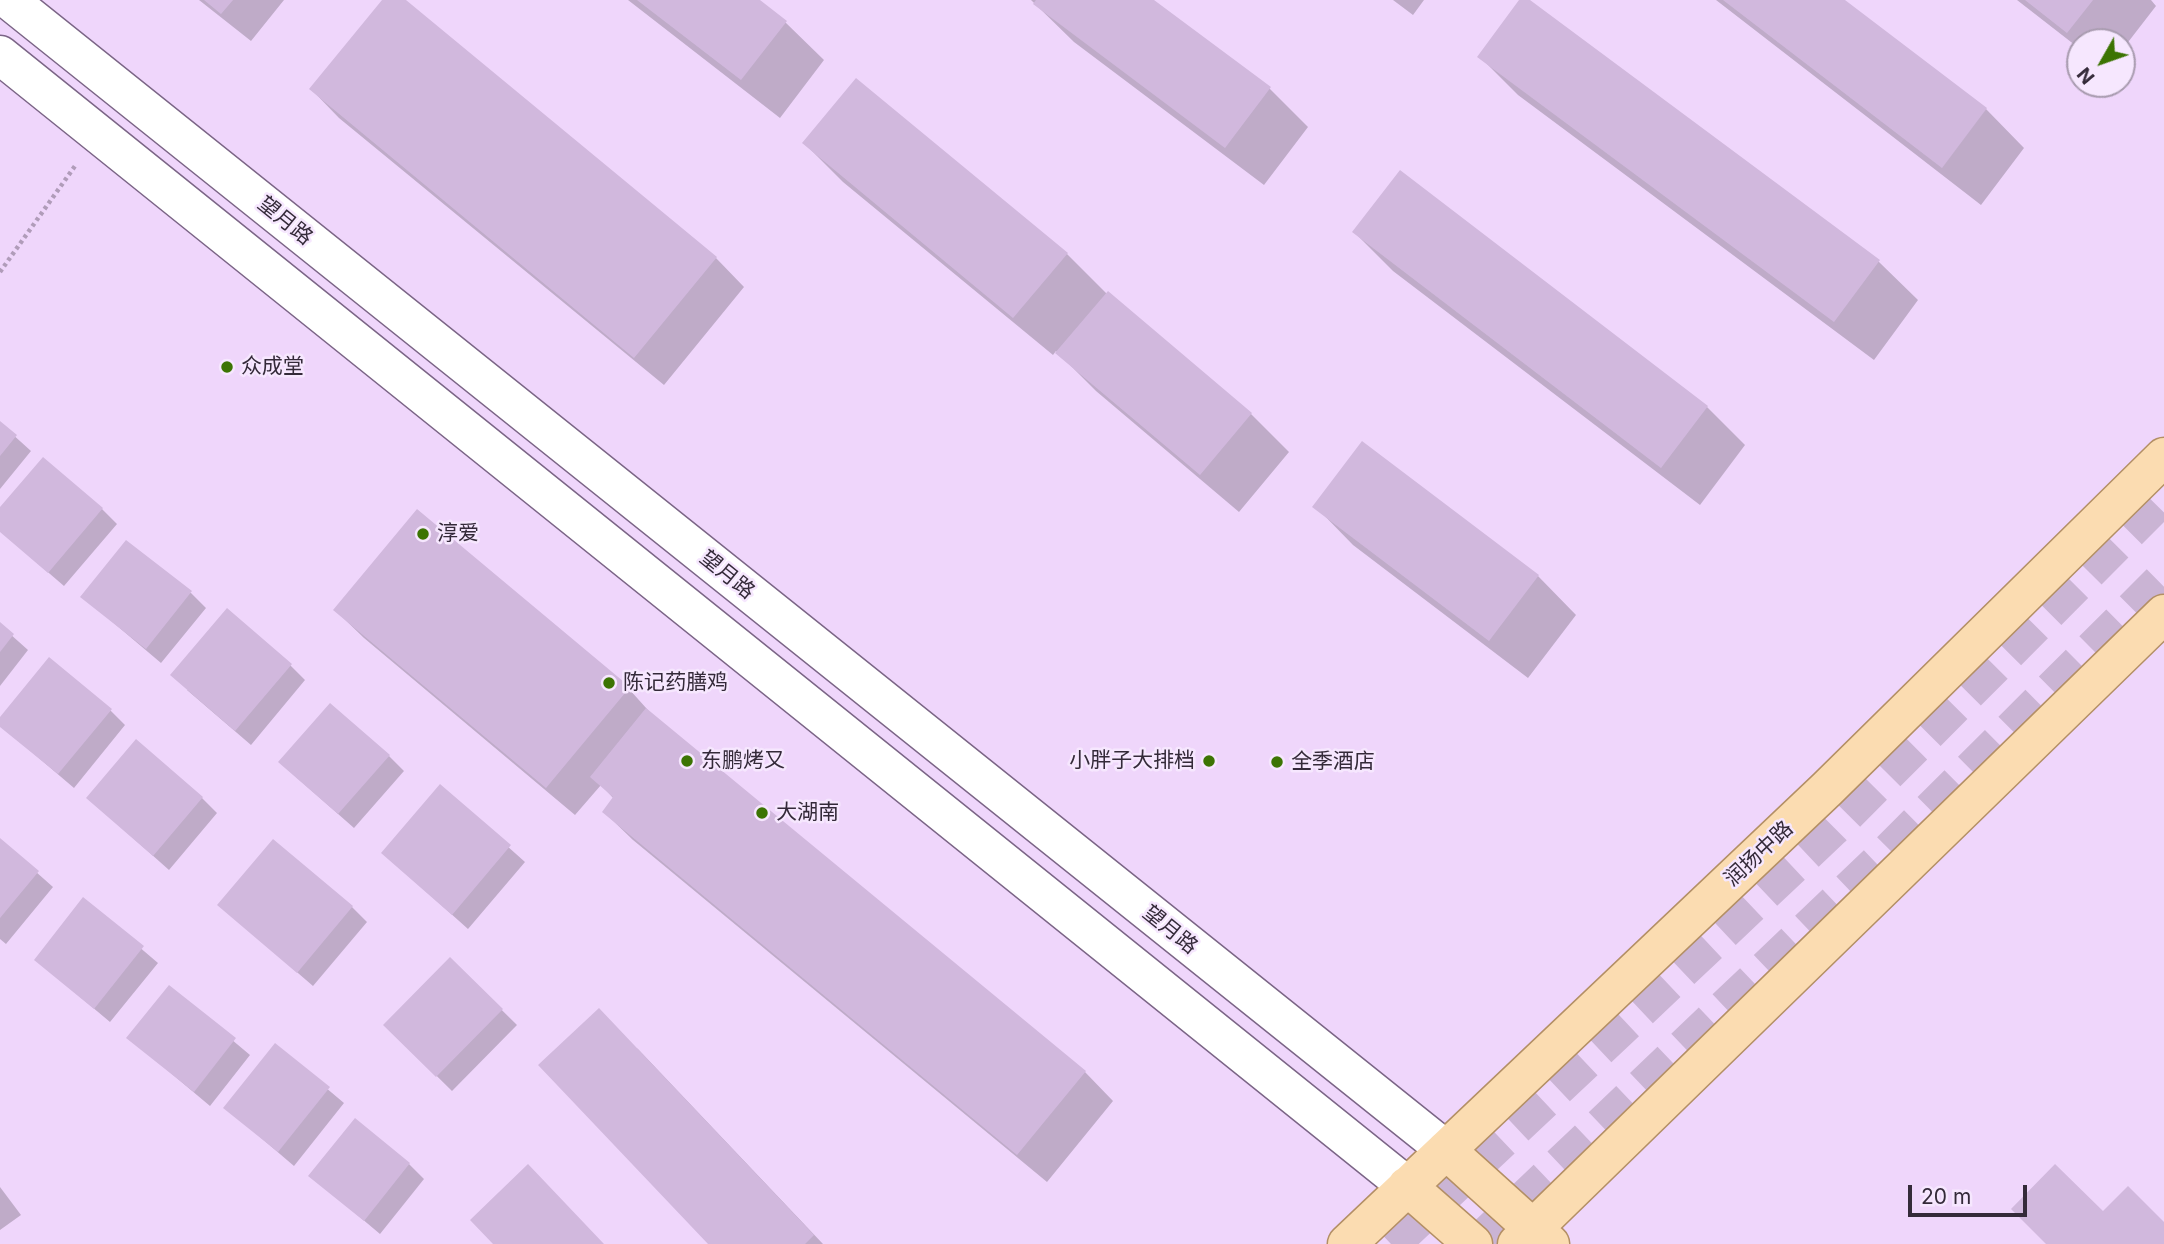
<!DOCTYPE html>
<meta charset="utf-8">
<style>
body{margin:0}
#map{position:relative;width:2164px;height:1244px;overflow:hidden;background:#efd6fb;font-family:Inter,sans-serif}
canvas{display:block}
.north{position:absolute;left:2066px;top:28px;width:70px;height:70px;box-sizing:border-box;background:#f6e7fe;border:2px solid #a89baf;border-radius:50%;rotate:230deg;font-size:19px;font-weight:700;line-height:28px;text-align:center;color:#342a39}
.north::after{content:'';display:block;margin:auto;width:24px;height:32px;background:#3c7403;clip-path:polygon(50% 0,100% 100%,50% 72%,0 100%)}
.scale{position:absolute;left:1908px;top:1185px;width:119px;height:32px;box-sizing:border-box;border:4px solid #342a39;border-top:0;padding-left:9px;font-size:21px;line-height:24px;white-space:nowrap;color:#342a39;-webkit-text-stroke:5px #f6e7fe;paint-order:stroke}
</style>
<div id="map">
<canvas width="2164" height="1244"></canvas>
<div class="north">N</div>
<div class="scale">20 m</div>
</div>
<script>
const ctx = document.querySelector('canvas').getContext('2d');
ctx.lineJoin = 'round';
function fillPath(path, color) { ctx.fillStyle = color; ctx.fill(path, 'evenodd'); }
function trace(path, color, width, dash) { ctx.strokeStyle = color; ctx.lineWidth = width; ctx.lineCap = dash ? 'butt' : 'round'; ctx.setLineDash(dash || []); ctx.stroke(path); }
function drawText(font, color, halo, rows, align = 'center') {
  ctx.font = font + ' Inter,"Noto Sans SC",sans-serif'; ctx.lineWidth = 5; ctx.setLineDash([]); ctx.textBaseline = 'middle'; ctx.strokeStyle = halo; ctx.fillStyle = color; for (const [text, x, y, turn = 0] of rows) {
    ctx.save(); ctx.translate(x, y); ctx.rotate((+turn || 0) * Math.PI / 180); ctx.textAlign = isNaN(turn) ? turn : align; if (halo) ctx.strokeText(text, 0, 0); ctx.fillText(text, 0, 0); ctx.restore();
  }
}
fillPath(new Path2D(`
 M199 0H284L251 41Z
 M384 0H403L716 258 744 287 664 385 339 118 311 89Z
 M628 0H757L785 22 824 60 780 118Z
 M1031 0H1151L1269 88 1308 127 1264 185 1074 42Z
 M1393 0H1424L1413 15Z
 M1522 0H1527L1879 262 1918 300 1874 360 1518 95 1480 57Z
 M1716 0H1842L1986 109 2024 148 1981 205Z
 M2017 0H2151L2156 6 2122 50V42H2080V49Z
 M804 143 1067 254 1107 294 1251 414 1289 452 1239 512 1096 391 1056 351 1053 355 843 182Z
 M1354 232 1707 407 1745 445 1700 505 1393 271Z
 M0 423 31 451 0 489Z
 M1315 506 1538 576 1576 615 1528 678 1353 545Z
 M102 509 117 524 64 586 0 531V510Z
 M417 511 629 689 656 719 1085 1072 1113 1101 1047 1182 633 840 604 812 614 799 601 785 575 815 364 638 335 610Z
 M191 593 206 608 161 663 83 597Z
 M0 625 28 650 0 686Z
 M290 665 305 680 251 745 187 690Z
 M110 710 125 725 74 788 0 725V719Z
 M389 756 404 771 354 828 296 777Z
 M440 786 525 862 468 929 383 853Z
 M88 798H202L217 813 169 870Z
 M0 840 53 887 6 944 0 939Z
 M84 900 158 963 110 1022 36 960Z
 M219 905 352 907 367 922 313 986Z
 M450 959 517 1025 452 1091 385 1025Z
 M169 987 250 1055 210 1106 129 1038Z
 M275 1045 344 1103 294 1166 226 1108Z
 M637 1048 823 1244H711Z
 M409 1164 424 1179 380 1234 311 1176Z
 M0 1187 21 1215 0 1230Z`), '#0003');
fillPath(new Path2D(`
 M204 0H233L221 14Z
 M382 0H406L717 257 634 358 309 89Z
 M637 0H760L787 21 741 80Z
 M1036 0H1154L1271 87 1225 148 1033 4Z
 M1519 0H1530L1880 260 1834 322 1477 57Z
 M1723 0H1845L1987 108 1942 168Z
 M2025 0H2093L2067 33Z
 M856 78 1068 253 1013 318 802 143Z
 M1400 170 1708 406 1661 468 1352 232Z
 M1108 291 1252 413 1200 475 1055 353Z
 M0 421 17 435 0 456Z
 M1362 441 1539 575 1489 641 1312 507Z
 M43 457 103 508 48 573 0 532V507Z
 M417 509 630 687 546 788 333 610Z
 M126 540 192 591 146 649 80 597Z
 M227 608 292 664 235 731 170 675Z
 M0 622 14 634 0 652Z
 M49 657 112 709 58 774 0 727V717Z
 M330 703 390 755 338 814 278 762Z
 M646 708 1086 1071 1017 1155 602 812 613 797 590 777Z
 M136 739 203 797 153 856 86 798Z
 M440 784 511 845 452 915 381 853Z
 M0 838 39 871 0 918Z
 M273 839 353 906 297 973 217 905Z
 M83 897 144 946 94 1009 34 960Z
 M450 957 503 1009 436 1077 383 1025Z
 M169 985 236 1038 194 1092 126 1038Z
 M599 1008 814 1235 805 1244H708L538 1065Z
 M275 1043 330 1087 278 1152 223 1108Z
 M355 1118 410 1163 364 1221 308 1176Z
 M528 1164 604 1244H493L470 1220Z
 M2055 1164 2103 1211 2128 1186 2164 1222V1244H2046L2011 1209Z`), '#d1b8dd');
trace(new Path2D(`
 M1391 1244 1832 828 2164 495
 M1478 1244 1878 863 2164 579`), '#cab4d4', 38, [38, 19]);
const minor = new Path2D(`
 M9 0 1446 1150
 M0 55 1407 1186`);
const major = new Path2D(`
 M1446 1150 1550 1244
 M1407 1186 1473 1244
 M1347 1244 1827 789 2164 457
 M1517 1244 2164 614`);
trace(minor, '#7b6586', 41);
trace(major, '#b38f65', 41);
trace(new Path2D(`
 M0 272 75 166`), '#b09cb9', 4.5, [3.5, 3.5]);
trace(minor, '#fff', 38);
trace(major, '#fbdcb1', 38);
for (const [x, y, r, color] of [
 [227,367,7,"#3c7403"],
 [423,534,7,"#3c7403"],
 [609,683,7,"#3c7403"],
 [687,761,7,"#3c7403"],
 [1209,761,7,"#3c7403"],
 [1277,762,7,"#3c7403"],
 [762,813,7,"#3c7403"]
]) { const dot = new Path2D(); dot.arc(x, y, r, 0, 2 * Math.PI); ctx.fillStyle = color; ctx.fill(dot); trace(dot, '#f6e7fe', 2.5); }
drawText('21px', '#342a39', '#f6e7fe', [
 ["望月路",285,221,39],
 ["望月路",727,575,39],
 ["润扬中路",1759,854,-43],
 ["望月路",1170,930,39]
]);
drawText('21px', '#342a39', '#f6e7fe', [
 ["众成堂",241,367],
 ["淳爱",437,534],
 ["陈记药膳鸡",623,683],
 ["东鹏烤又",701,761],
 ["小胖子大排档",1195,761,"right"],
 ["全季酒店",1291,762],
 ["大湖南",776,813]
], 'left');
</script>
